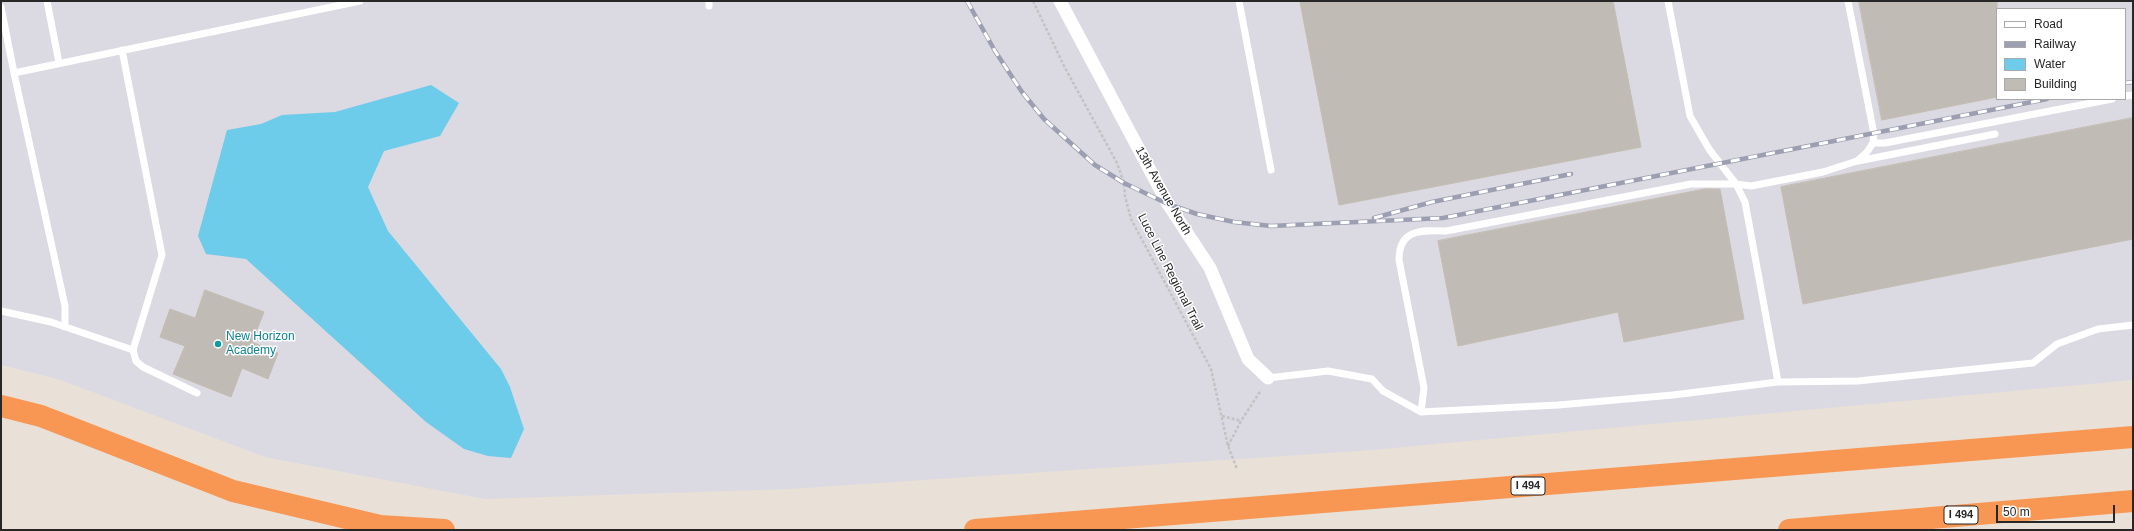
<!DOCTYPE html>
<style>
body{margin:0}
#map{position:relative;width:2134px;height:531px;overflow:hidden;background:#e9e1d8;font-family:Helvetica,sans-serif}
canvas{display:block}
.frame{position:absolute;inset:0;border:2px solid #272727;pointer-events:none}
.legend{position:absolute;left:1996px;top:8px;width:130px;height:92px;box-sizing:border-box;background:#fff;border:1px solid #a9a9a9;margin:0;padding:5px 7px;list-style:none;font-size:12px;color:#272727}
.legend li{display:flex;align-items:center;gap:8px;height:20px}
.legend b{width:20px;border:1px solid #a9a9a9}
.scale{position:absolute;left:1996px;top:505px;width:119px;height:18px;box-sizing:border-box;border:2px solid #272727;border-top:0;padding-left:5px;font-size:12px;line-height:14px;white-space:nowrap;color:#272727;-webkit-text-stroke:3px #fff;paint-order:stroke}
</style>
<div id="map">
<canvas width="2134" height="531"></canvas>
<div class="frame"></div>
<ul class="legend">
<li><b style="height:5px;background:#fff"></b>Road</li>
<li><b style="height:5px;background:#9c9fb1"></b>Railway</li>
<li><b style="height:11px;background:#6dccea"></b>Water</li>
<li><b style="height:11px;background:#c1bbb5"></b>Building</li>
</ul>
<div class="scale">50 m</div>
</div>
<script>
const ctx = document.querySelector('canvas').getContext('2d');
ctx.lineJoin = 'round';
function fillPath(path, color) { ctx.fillStyle = color; ctx.fill(path, 'evenodd'); }
function trace(path, color, width, dash) { ctx.strokeStyle = color; ctx.lineWidth = width; ctx.lineCap = dash ? 'butt' : 'round'; ctx.setLineDash(dash || []); ctx.stroke(path); }
function drawText(font, color, halo, rows, align = 'center') {
  ctx.font = font + ' Helvetica,sans-serif'; ctx.lineWidth = 3; ctx.setLineDash([]); ctx.textBaseline = 'middle'; ctx.strokeStyle = halo; ctx.fillStyle = color; for (const [text, x, y, turn = 0] of rows) {
    ctx.save(); ctx.translate(x, y); ctx.rotate((+turn || 0) * Math.PI / 180); ctx.textAlign = isNaN(turn) ? turn : align; if (halo) ctx.strokeText(text, 0, 0); ctx.fillText(text, 0, 0); ctx.restore();
  }
}
fillPath(new Path2D(`
 M1 1H2133V380L1360 451 789 489 485 499 265 457 58 379 1 365ZM1997 9H2125V99H1997Z`), '#dbd9e1');
fillPath(new Path2D(`
 M431 85 459 103 440 136 384 151 368 187 388 231 501 369 510 387 524 429 511 458 488 456 464 449 426 422 246 259 206 254 198 236 227 130 261 124 282 115 335 112Z`), '#6dccea');
const building = new Path2D(`
 M1307 1H1613L1641 147 1339 205 1300 2Z
 M1859 1H1997V97L1882 120Z
 M2133 118V239L1803 304 1781 187Z
 M1705 189H1720L1744 319 1624 342 1618 312 1458 346 1438 241Z
 M205 290 264 312 252 342 278 353 268 379 242 368 231 397 173 374 185 346 160 337 170 309 195 318Z`);
fillPath(building, '#c1bbb5');
trace(building, '#c4bdb2', 1);
trace(new Path2D(`
 M1033 1 1064 66 1117 163 1124 183 1125 196 1131 219 1211 369 1228 446 1237 469
 M1222 416 1241 421
 M1228 446 1241 421 1261 390`), '#c3c3c3', 2.5, [3, 2]);
trace(new Path2D(`
 M47 1 59 63
 M1239 1 1271 170
 M1668 1 1690 116 1709 149 1736 184 1745 202 1778 382 1858 381 2033 363 2057 344 2098 329 2133 325
 M709 6V1
 M1 7 14 73 360 1
 M14 73 65 306V327
 M2125 96 2133 95
 M1873 143H1885L2112 99
 M1858 161 1995 134
 M1 311 51 322 133 350 162 255 122 50
 M133 350 136 361 143 367 197 393
 M1268 378 1328 371 1372 379 1383 391 1421 412 1558 405 1673 395 1778 382
 M1421 412 1424 388 1399 260C1399 229 1421 230 1446 231L1691 184H1736L1751 186 1823 172 1857 161 1867 152 1873 143 1874 134 1848 1`), '#fff', 7);
trace(new Path2D(`
 M1060 1 1168 204 1210 268 1248 359 1268 378`), '#fff', 13);
trace(new Path2D(`
 M1 406 41 416 233 491 380 526 444 530
 M975 530 2133 437
 M1789 530 2133 501`), '#f89754', 22);
const rail = new Path2D(`
 M967 1 995 51 1022 92 1044 119 1095 165 1124 183 1168 204 1197 214 1234 222 1271 226 1443 218 2047 99
 M2125 83 2133 82
 M1374 218 1432 202 1571 174`);
trace(rail, '#9c9fb1', 4.5);
trace(rail, '#fff', 3, [9]);
for (const [x, y, r, color] of [
 [218,344,4,"#0f9aa8"]
]) { const dot = new Path2D(); dot.arc(x, y, r, 0, 2 * Math.PI); ctx.fillStyle = color; ctx.fill(dot); trace(dot, '#fff', 1.5); }
for (const [x, y, w] of [
 [1528,486,34],
 [1961,515,34]
]) { const box = new Path2D(); box.roundRect(x - w / 2, y - 9, w, 18, 3); ctx.fillStyle = '#fff'; ctx.fill(box); trace(box, '#272727', 1); }
drawText('bold 11px', '#272727', null, [
 ["I 494",1528,486],
 ["I 494",1961,515]
]);
drawText('12px', '#272727', '#fff', [
 ["13th Avenue North",1163,191,60],
 ["Luce Line Regional Trail",1170,272,63]
]);
drawText('12px', '#0d838f', '#fff', [
 ["New Horizon",226,337],
 ["Academy",226,351]
], 'left');
</script>
